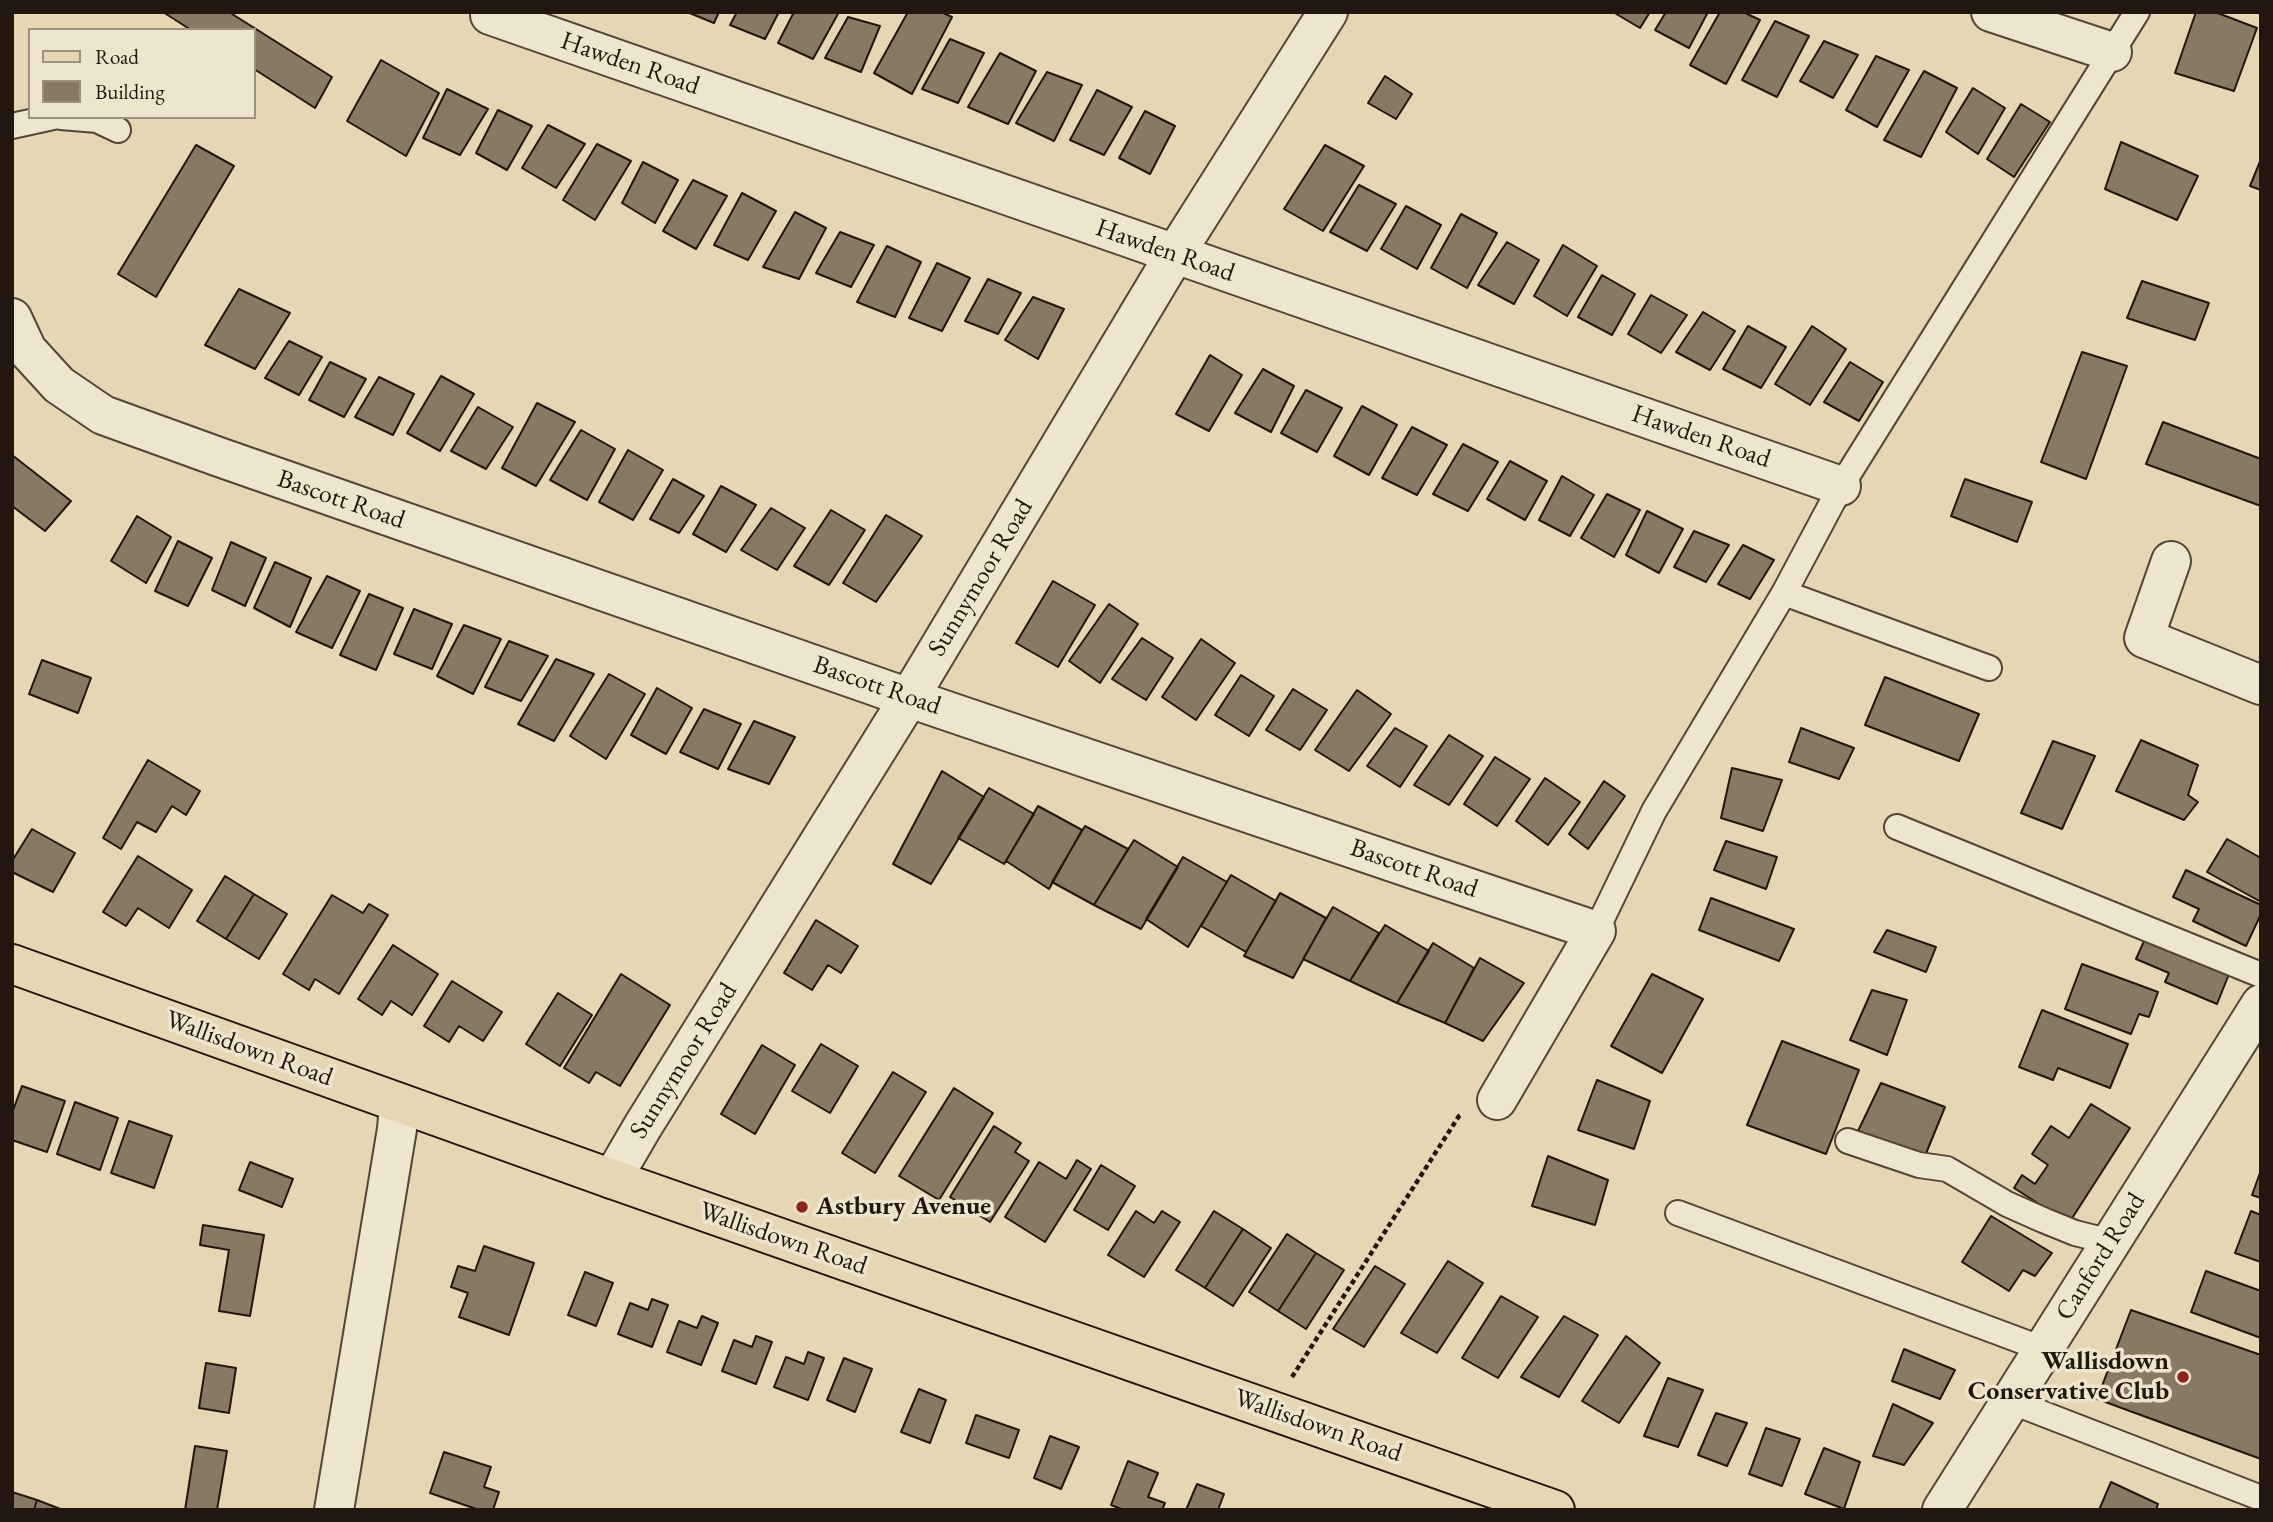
<!DOCTYPE html>
<style>
body{margin:0}
#map{position:relative;width:2273px;height:1522px;overflow:hidden;background:#e4d7b2;font-family:"EB Garamond",serif}
canvas{display:block}
.frame{position:absolute;inset:0;border:14px solid #221610;pointer-events:none}
.legend{position:absolute;left:28px;top:28px;width:228px;height:91px;box-sizing:border-box;background:#ede5cd;border:2px solid #9c9281;margin:0;padding:9px 12px;list-style:none;font-size:21px;color:#221610}
.legend li{display:flex;align-items:center;gap:14px;height:35px}
.legend b{width:35px;border:2px solid #9c9281}
</style>
<div id="map">
<canvas width="2273" height="1522"></canvas>
<div class="frame"></div>
<ul class="legend">
<li><b style="height:9px;background:#e4d7b2"></b>Road</li>
<li><b style="height:19px;background:#877a64"></b>Building</li>
</ul>
</div>
<script>
const ctx = document.querySelector('canvas').getContext('2d');
ctx.lineJoin = 'round';
function fillPath(path, color) { ctx.fillStyle = color; ctx.fill(path, 'evenodd'); }
function trace(path, color, width, dash) { ctx.strokeStyle = color; ctx.lineWidth = width; ctx.lineCap = dash ? 'butt' : 'round'; ctx.setLineDash(dash || []); ctx.stroke(path); }
function drawText(font, color, halo, rows, align = 'center') {
  ctx.font = font + ' "EB Garamond",serif'; ctx.lineWidth = 7; ctx.setLineDash([]); ctx.textBaseline = 'middle'; ctx.strokeStyle = halo; ctx.fillStyle = color; for (const [text, x, y, turn = 0] of rows) {
    ctx.save(); ctx.translate(x, y); ctx.rotate((+turn || 0) * Math.PI / 180); ctx.textAlign = isNaN(turn) ? turn : align; if (halo) ctx.strokeText(text, 0, 0); ctx.fillText(text, 0, 0); ctx.restore();
  }
}
const building = new Path2D(`
 M163 12H229L332 77 315 108 254 69V30H191Z
 M687 12H719L714 23Z
 M737 12H779L765 39 730 25Z
 M794 12H839L813 59 778 43Z
 M908 12H941L952 17 912 94 874 73Z
 M1613 12H1650L1640 28Z
 M1666 12H1708L1689 48 1655 30Z
 M1720 12H1743L1760 20 1726 84 1690 65Z
 M2196 12H2215L2257 28 2234 91 2175 73Z
 M848 17 880 26 861 72 825 58Z
 M1775 21 1809 36 1777 97 1742 80Z
 M950 39 984 53 958 103 922 89Z
 M1824 41 1858 55 1833 98 1800 81Z
 M1000 53 1036 71 1008 124 968 107Z
 M1876 56 1909 70 1877 127 1846 110Z
 M381 60 439 93 406 156 347 121Z
 M1924 71 1957 88 1921 157 1884 140Z
 M1047 72 1082 85 1054 141 1016 123Z
 M1385 76 1412 94 1396 119 1368 103Z
 M1973 88 2005 108 1978 154 1946 132Z
 M447 89 488 109 460 155 423 138Z
 M1097 90 1132 107 1104 155 1070 140Z
 M2021 104 2050 122 2014 177 1987 159Z
 M498 110 532 126 507 170 476 153Z
 M1145 111 1175 126 1150 174 1119 158Z
 M548 125 585 144 556 188 522 168Z
 M2121 142 2198 176 2177 220 2105 189Z
 M597 144 631 161 595 220 563 200Z
 M196 145 234 166 156 297 118 274Z
 M1325 145 1364 166 1323 231 1284 209Z
 M2261 159V190L2250 186Z
 M643 162 678 180 655 223 622 203Z
 M693 180 727 196 696 249 663 231Z
 M1359 185 1396 204 1367 251 1330 232Z
 M742 193 776 211 748 260 714 245Z
 M1406 206 1441 225 1417 269 1381 249Z
 M795 212 826 228 799 279 763 267Z
 M1461 214 1497 233 1467 288 1431 268Z
 M840 232 874 245 851 287 816 273Z
 M1507 242 1539 260 1514 304 1478 285Z
 M1563 245 1597 266 1567 316 1534 296Z
 M887 246 921 262 895 317 857 302Z
 M937 263 970 278 942 331 909 318Z
 M1602 275 1635 294 1612 335 1578 317Z
 M988 279 1021 293 998 334 965 321Z
 M2142 281 2209 303 2195 340 2127 318Z
 M239 289 290 313 255 369 205 345Z
 M1651 295 1687 315 1661 353 1628 334Z
 M1033 297 1064 309 1038 359 1005 340Z
 M1703 312 1735 331 1710 370 1676 352Z
 M1748 326 1786 347 1761 388 1723 369Z
 M1812 326 1846 349 1810 405 1775 384Z
 M289 341 322 357 299 395 265 378Z
 M2082 352 2127 366 2086 479 2041 462Z
 M1210 355 1242 375 1209 431 1176 414Z
 M330 362 366 379 344 417 309 400Z
 M1850 362 1883 382 1859 421 1824 402Z
 M1263 369 1294 386 1271 432 1235 413Z
 M441 376 474 394 440 451 407 433Z
 M379 377 414 394 393 435 355 417Z
 M1306 390 1342 408 1317 452 1281 433Z
 M537 403 575 422 536 486 502 468Z
 M1362 406 1397 425 1369 475 1334 456Z
 M478 407 513 427 486 469 451 451Z
 M2163 422 2261 459V506L2146 464Z
 M1412 427 1447 445 1417 495 1382 478Z
 M581 430 615 449 587 500 550 480Z
 M1463 444 1498 462 1468 511 1433 494Z
 M628 450 663 470 633 520 599 502Z
 M12 455 71 501 45 531 12 506Z
 M1510 461 1547 481 1525 520 1487 499Z
 M1562 476 1594 495 1570 536 1539 520Z
 M673 479 704 496 679 533 650 519Z
 M1965 479 2032 502 2017 542 1951 516Z
 M721 486 756 505 726 552 693 534Z
 M1607 494 1640 510 1614 557 1581 538Z
 M771 508 805 528 777 570 741 550Z
 M831 510 865 530 829 585 794 566Z
 M1647 511 1683 529 1659 573 1626 555Z
 M886 515 922 536 876 602 843 583Z
 M137 516 171 537 146 583 111 561Z
 M1694 531 1729 545 1706 582 1674 567Z
 M178 541 212 558 188 606 155 591Z
 M231 542 266 558 245 606 212 590Z
 M1743 545 1774 560 1750 599 1718 584Z
 M275 562 311 578 290 627 254 608Z
 M327 576 360 591 332 648 296 632Z
 M1053 581 1095 605 1058 667 1016 643Z
 M369 594 403 608 376 670 340 655Z
 M1109 604 1138 624 1100 683 1069 661Z
 M414 609 452 624 432 669 394 654Z
 M464 625 501 639 473 694 437 676Z
 M1142 638 1173 658 1146 700 1112 679Z
 M1201 639 1235 663 1196 720 1162 697Z
 M509 641 548 656 521 701 485 687Z
 M556 659 594 674 554 741 518 724Z
 M42 660 91 678 78 713 29 694Z
 M609 674 645 694 606 759 570 736Z
 M1241 675 1274 696 1249 736 1215 715Z
 M1885 677 1979 714 1959 761 1865 725Z
 M657 688 692 708 666 754 631 735Z
 M1293 689 1327 710 1300 750 1266 730Z
 M1357 690 1391 714 1349 771 1315 750Z
 M704 709 741 724 718 769 680 752Z
 M754 721 795 737 769 784 728 769Z
 M1395 728 1427 746 1400 787 1367 766Z
 M1801 728 1854 748 1839 779 1789 762Z
 M1449 735 1483 756 1449 805 1414 785Z
 M2141 740 2198 765 2188 795 2198 802 2184 820 2116 791Z
 M2053 741 2095 756 2062 829 2021 813Z
 M1495 757 1530 779 1497 826 1464 804Z
 M148 760 200 791 186 815 172 806 156 832 137 822 121 849 103 838Z
 M1732 768 1782 780 1763 831 1721 818Z
 M942 771 984 797 931 884 893 864Z
 M1545 778 1580 802 1548 845 1516 821Z
 M1604 781 1625 796 1588 849 1569 834Z
 M989 788 1034 814 1004 864 958 838Z
 M1038 806 1082 830 1049 889 1006 861Z
 M1085 826 1128 849 1094 905 1052 882Z
 M32 829 75 853 53 892 12 872V861Z
 M2227 839 2261 858V902L2207 872Z
 M1134 840 1178 867 1141 929 1094 905Z
 M1726 841 1777 857 1766 889 1714 870Z
 M138 856 192 890 169 928 138 908 126 926 103 912Z
 M1183 857 1227 882 1188 947 1146 919Z
 M2186 870 2261 905V914L2246 946 2193 921 2199 909 2173 897Z
 M1231 875 1276 901 1246 952 1201 926Z
 M225 876 254 894 226 939 197 921Z
 M1280 893 1326 918 1293 978 1244 956Z
 M254 894 287 914 259 959 226 939Z
 M332 895 363 913 369 904 388 915 339 994 315 979 309 990 283 974Z
 M1711 898 1794 929 1779 961 1699 930Z
 M1333 907 1379 933 1350 981 1303 959Z
 M816 920 858 946 841 973 828 965 812 990 784 973Z
 M1385 925 1429 951 1397 1003 1350 981Z
 M1887 930 1936 947 1926 972 1874 952Z
 M2149 930 2233 964 2217 1004 2165 982 2169 973 2136 959Z
 M1433 943 1474 968 1445 1023 1397 1003Z
 M393 945 438 974 412 1015 391 1001 382 1015 358 999Z
 M1480 958 1524 983 1483 1041 1445 1023Z
 M2082 964 2158 992 2149 1017 2139 1014 2131 1034 2065 1009Z
 M621 974 670 1005 620 1086 596 1072 589 1083 564 1068Z
 M1652 974 1703 999 1662 1073 1611 1046Z
 M452 981 502 1012 483 1041 459 1026 449 1042 424 1026Z
 M1872 990 1907 1000 1887 1055 1850 1040Z
 M558 993 592 1015 560 1066 526 1044Z
 M2042 1010 2128 1044 2110 1088 2058 1068 2053 1080 2019 1067Z
 M1782 1041 1859 1070 1826 1154 1747 1125Z
 M821 1044 858 1066 830 1113 792 1091Z
 M762 1045 795 1065 755 1134 721 1114Z
 M893 1072 926 1092 875 1173 842 1153Z
 M1597 1080 1650 1101 1634 1149 1578 1130Z
 M1881 1083 1945 1107 1925 1156 1858 1131Z
 M22 1086 65 1101 47 1152 12 1140V1113Z
 M954 1088 993 1113 939 1200 899 1176Z
 M75 1102 118 1118 100 1170 57 1154Z
 M2091 1104 2130 1128 2069 1223 2014 1188 2022 1175 2035 1184 2048 1165 2032 1154 2051 1126 2069 1138Z
 M129 1121 172 1136 154 1188 111 1173Z
 M994 1126 1021 1143 1015 1152 1029 1161 990 1222 950 1197Z
 M1548 1156 1608 1180 1595 1225 1532 1206Z
 M1077 1160 1091 1169 1045 1242 1005 1217 1039 1162 1066 1179Z
 M250 1162 293 1179 282 1207 239 1190Z
 M1101 1165 1135 1186 1108 1230 1074 1210Z
 M2261 1170V1198L2252 1195Z
 M1136 1211 1154 1223 1162 1211 1180 1222 1144 1277 1108 1255Z
 M1214 1211 1243 1229 1205 1288 1176 1270Z
 M2251 1211 2261 1215V1262L2235 1253Z
 M1991 1216 2052 1253 2035 1276 2023 1270 2009 1291 1962 1262Z
 M203 1225 264 1235 250 1316 219 1311 229 1250 200 1245Z
 M1243 1229 1271 1248 1233 1306 1205 1288Z
 M1287 1234 1316 1253 1278 1311 1249 1292Z
 M484 1246 534 1263 509 1335 459 1317 468 1293 451 1287 458 1266 475 1271Z
 M1316 1253 1344 1270 1306 1329 1278 1311Z
 M1448 1261 1483 1283 1437 1353 1401 1333Z
 M1375 1266 1405 1284 1364 1347 1333 1329Z
 M2206 1271 2261 1291V1338L2191 1312Z
 M585 1272 613 1283 596 1326 568 1315Z
 M1501 1296 1538 1317 1498 1378 1462 1358Z
 M652 1299 668 1305 652 1347 618 1334 630 1303 648 1310Z
 M2131 1310 2261 1355V1459L2097 1399Z
 M702 1316 718 1323 701 1365 667 1352 679 1321 697 1328Z
 M1564 1316 1598 1335 1559 1397 1521 1377Z
 M756 1336 772 1342 756 1384 722 1371 734 1340 752 1347Z
 M1626 1336 1660 1363 1619 1423 1582 1401Z
 M1904 1349 1955 1370 1940 1399 1892 1381Z
 M808 1352 824 1358 808 1400 774 1387 786 1357 804 1364Z
 M844 1358 872 1369 855 1412 827 1400Z
 M206 1363 236 1368 229 1413 199 1408Z
 M1668 1378 1703 1390 1678 1447 1644 1436Z
 M919 1389 946 1400 930 1443 901 1432Z
 M1893 1404 1933 1423 1904 1465 1873 1456Z
 M1716 1413 1747 1423 1727 1466 1698 1455Z
 M976 1415 1019 1430 1009 1458 966 1443Z
 M1766 1428 1800 1439 1782 1486 1749 1474Z
 M1050 1436 1079 1447 1061 1489 1034 1478Z
 M195 1446 227 1451 217 1510H185Z
 M1824 1448 1860 1462 1844 1509 1805 1494Z
 M444 1452 491 1467 484 1487 499 1492 493 1510H479L430 1493Z
 M1128 1461 1158 1473 1148 1497 1165 1503 1162 1510H1124L1111 1505Z
 M2111 1482 2158 1504 2156 1510H2099Z
 M1197 1484 1224 1494 1218 1510H1186Z
 M12 1492 37 1500 34 1510H12Z
 M37 1500 63 1510H34Z`);
fillPath(building, '#877a64');
trace(building, '#221610', 2);
const service = new Path2D(`
 M61 117 97 120 118 130
 M12 126 53 117
 M1784 593 1989 668
 M1897 827 2261 975
 M1596 931 1654 811 1784 593 1841 486 2137 12
 M1848 1141 1919 1165 1947 1169 2007 1204 2043 1220 2075 1233 2111 1242
 M1678 1213 2043 1349
 M2010 1401 2261 1498`);
const minor = new Path2D(`
 M491 12 490 15 1841 486
 M1991 12 2112 52
 M12 318 27 350 59 385 103 415 219 457 909 698 1596 931 1497 1100
 M2171 561 2144 638 2261 685
 M612 1179 643 1126 909 698 1175 254 1328 12
 M334 1510 397 1129 399 1103
 M1942 1510 2261 1004`);
const primary = new Path2D(`
 M12 964 612 1179 1555 1510`);
trace(service, '#524638', 28);
trace(minor, '#524638', 42);
trace(primary, '#221610', 42);
trace(new Path2D(`
 M1292 1377 1459 1116 1462 1114`), '#221610', 4.5, [5, 3.5]);
trace(service, '#ede5cd', 24);
trace(minor, '#ede5cd', 38);
trace(primary, '#e4d7b2', 38);
for (const [x, y, r, color] of [
 [802,1207,7,"#8f2418"],
 [2183,1377,7,"#8f2418"]
]) { const dot = new Path2D(); dot.arc(x, y, r, 0, 2 * Math.PI); ctx.fillStyle = color; ctx.fill(dot); trace(dot, '#ede5cd', 2.5); }
drawText('26px', '#221610', '#ede5cd', [
 ["Hawden Road",630,64,19],
 ["Hawden Road",1165,251,19],
 ["Hawden Road",1701,437,19],
 ["Bascott Road",341,500,19],
 ["Sunnymoor Road",981,578,-59],
 ["Bascott Road",877,686,19],
 ["Bascott Road",1414,869,19],
 ["Wallisdown Road",249,1049,20],
 ["Sunnymoor Road",684,1061,-58],
 ["Wallisdown Road",783,1239,19],
 ["Canford Road",2101,1257,-58],
 ["Wallisdown Road",1318,1426,19]
]);
drawText('bold 26px', '#221610', '#ede5cd', [
 ["Astbury Avenue",816,1207],
 ["Wallisdown",2169,1362,"right"],
 ["Conservative Club",2169,1392,"right"]
], 'left');
</script>
